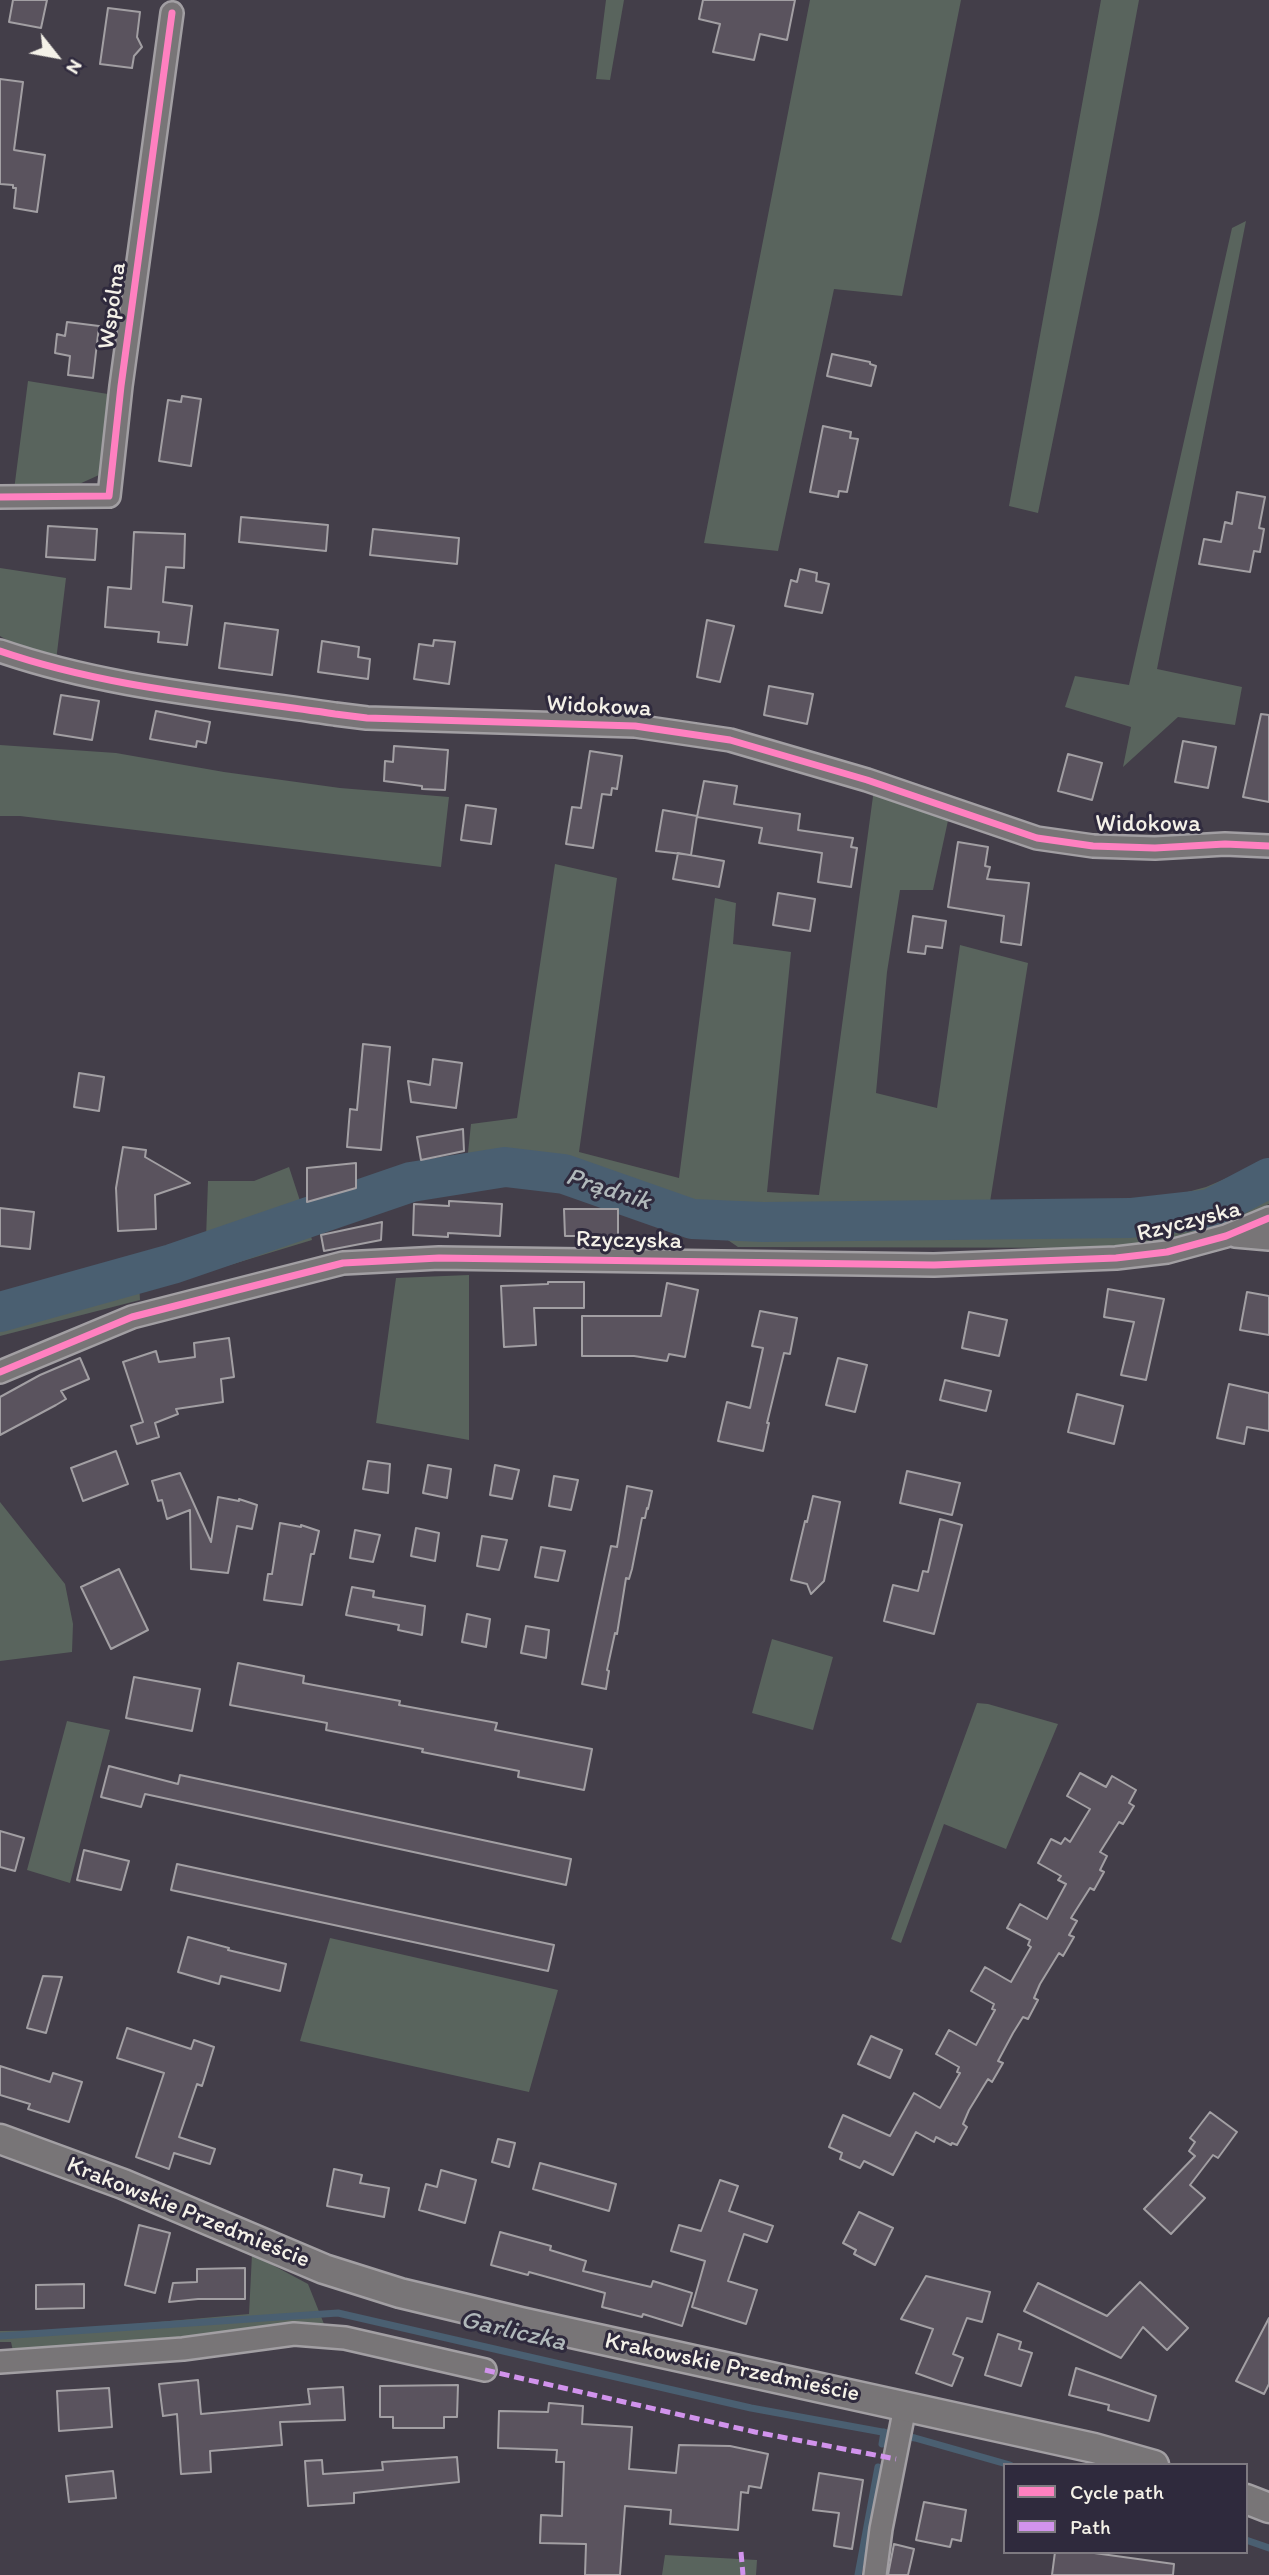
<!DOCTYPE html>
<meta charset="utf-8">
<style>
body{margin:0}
#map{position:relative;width:1269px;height:2575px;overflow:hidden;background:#433e49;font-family:Itim,sans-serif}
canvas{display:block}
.legend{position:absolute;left:1003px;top:2463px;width:245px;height:91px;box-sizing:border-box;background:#2f2a3d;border:2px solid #7e7a81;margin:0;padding:9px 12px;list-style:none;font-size:21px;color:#f4f1e8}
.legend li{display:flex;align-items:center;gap:14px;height:35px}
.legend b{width:35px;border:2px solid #7e7a81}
.north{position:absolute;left:21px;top:21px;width:70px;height:70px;-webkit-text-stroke:5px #2f2a3d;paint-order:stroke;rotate:121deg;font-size:19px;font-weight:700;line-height:28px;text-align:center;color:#f4f1e8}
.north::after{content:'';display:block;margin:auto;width:24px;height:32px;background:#f4f1e8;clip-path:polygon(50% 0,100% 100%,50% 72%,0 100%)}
</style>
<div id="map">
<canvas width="1269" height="2575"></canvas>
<ul class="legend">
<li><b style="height:9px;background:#ff80c0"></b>Cycle path</li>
<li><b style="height:9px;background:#d193ec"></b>Path</li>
</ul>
<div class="north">N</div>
</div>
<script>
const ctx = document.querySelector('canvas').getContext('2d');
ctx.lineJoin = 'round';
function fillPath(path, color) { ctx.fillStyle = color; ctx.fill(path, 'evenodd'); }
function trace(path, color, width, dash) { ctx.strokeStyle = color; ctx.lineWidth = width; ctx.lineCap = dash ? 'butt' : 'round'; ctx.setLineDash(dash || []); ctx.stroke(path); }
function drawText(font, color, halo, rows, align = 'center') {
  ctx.font = font + ' Itim,sans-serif'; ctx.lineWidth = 6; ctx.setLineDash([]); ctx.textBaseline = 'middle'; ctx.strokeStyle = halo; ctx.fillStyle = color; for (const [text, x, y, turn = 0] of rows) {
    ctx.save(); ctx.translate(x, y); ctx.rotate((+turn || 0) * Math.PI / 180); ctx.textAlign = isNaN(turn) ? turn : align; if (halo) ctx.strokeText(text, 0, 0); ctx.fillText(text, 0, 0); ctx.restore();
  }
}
fillPath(new Path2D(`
 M606 0H624L610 80 596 79Z
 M810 0H961L902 296 834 289 778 551 704 543Z
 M1101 0H1139L1099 215 1038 513 1009 506Z
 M1246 221 1157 669 1242 687 1235 725 1178 717 1123 767 1131 727 1065 707 1075 676 1129 685 1232 228Z
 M28 381 114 395 99 475 77 485 14 490Z
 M0 568 66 578 56 661 19 647 0 636Z
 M0 745 116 753 224 772 340 788 449 797 441 867 20 816H0Z
 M874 789 949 816 933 890H900L887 972 876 1093 937 1108 960 945 1028 963 990 1202 1165 1198 1206 1187 1269 1160V1204L1226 1224 1147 1248 738 1247 716 1232 584 1187 533 1175 466 1177 460 1191 405 1194 407 1172 437 1170 467 1162 471 1124 517 1118 555 864 617 878 579 1152 679 1178 715 898 736 903 733 944 791 952 767 1192 819 1195Z
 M289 1167 303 1210 380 1189 377 1211 310 1232 312 1240 210 1271 206 1239 208 1181H254Z
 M187 1244 194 1277 139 1282 140 1300 0 1336V1303Z
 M469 1275V1440L376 1423 396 1278Z
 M0 1502 65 1584 73 1624 72 1652 0 1661Z
 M772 1639 833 1657 813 1730 752 1713Z
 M977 1703 988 1704 1058 1724 1006 1849 944 1824 901 1943 891 1939Z
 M67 1721 110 1730 70 1883 27 1870Z
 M330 1938 558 1990 529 2092 300 2041Z
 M252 2254 308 2284 326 2329 13 2351 11 2342H0V2331L67 2330 249 2314Z
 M665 2555 757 2560 756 2575H662Z`), '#59645d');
trace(new Path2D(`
 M0 2336 338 2313 751 2408 915 2438 1010 2465
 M882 2444 884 2432
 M1246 2540 1269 2548
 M858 2575 878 2467`), '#4a5f71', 7);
trace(new Path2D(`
 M0 1312 172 1264 411 1182 505 1167 564 1174 692 1219 763 1222 1130 1218 1210 1209 1269 1178`), '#4a5f71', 40);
const building = new Path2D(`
 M13 0H47L41 28 9 22Z
 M703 0H795L787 40 760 34 754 60 713 52 720 24 699 19Z
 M108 8 140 12 137 37 142 47 134 56 132 68 100 64Z
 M0 79 23 82 14 150 45 155 37 212 14 208 16 188H13V185L0 184Z
 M67 322 99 326 93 378 68 375 70 356 55 353 57 334 65 336Z
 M832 354 870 362V364L876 366 871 386 827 376Z
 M182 396 201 399 191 466 159 461 168 400 181 402Z
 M823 426 851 432 850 438 858 439 847 492 839 491 838 497 810 492Z
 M1237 492 1265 497 1259 528 1264 529 1260 552 1254 551 1250 572 1199 564 1204 539 1221 542 1225 522 1232 524Z
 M241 517 328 525 326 551 239 542Z
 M48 526 97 529 95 560 46 557Z
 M373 529 459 538 457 564 370 555Z
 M134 532 185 534 184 568 166 567 163 602 192 606 187 645 158 642 159 632 105 627 108 587 131 589Z
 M800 569 817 573 816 581 829 584 822 613 785 606 791 580 797 582Z
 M707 620 734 626 720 682 697 677Z
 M225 623 278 630 272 675 219 668Z
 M434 640 455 642 449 684 414 679 419 644 433 646Z
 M322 641 359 647 358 657 370 659 368 679 318 672Z
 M769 686 813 694 807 724 764 715Z
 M61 695 99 701 92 740 54 734Z
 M156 711 210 722 206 743 197 741 196 747 150 739Z
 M1261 714 1269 715V802L1243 797Z
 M1183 741 1216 747 1208 788 1175 782Z
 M394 746 448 750 445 790 422 789V786L384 781 385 761 393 762Z
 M590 751 622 756 617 789 612 788 611 795 602 794 593 848 566 844 572 807 581 808Z
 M1068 754 1102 763 1092 800 1058 791Z
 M704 781 737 786 734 804 800 814 798 830 853 838 851 847 857 848 851 887 818 882 822 853 759 843 762 828 697 817Z
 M466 805 496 809 491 844 461 840Z
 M663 810 697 816 691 855 656 851Z
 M958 842 988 847 985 866 990 867 987 879 1029 883 1021 945 1001 942 1004 916 948 907Z
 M678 853 724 861 719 887 673 879Z
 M778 893 815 899 810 931 773 925Z
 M913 916 946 921 942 948 926 946 925 954 908 952Z
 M363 1044 390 1047 381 1150 347 1147 350 1109 357 1110Z
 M433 1059 462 1063 456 1108 411 1102 408 1081 430 1085Z
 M79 1073 104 1077 99 1111 74 1107Z
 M463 1129 464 1151 421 1160 417 1137Z
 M123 1147 146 1150 145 1157 190 1183 155 1195 156 1229 118 1231 116 1188Z
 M356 1163V1188L307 1202V1168Z
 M449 1201 502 1204 500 1236 448 1233V1237L413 1235 414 1204 449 1206Z
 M0 1208 34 1212 30 1249 0 1246Z
 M564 1209H618V1236H565Z
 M382 1222 381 1240 324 1251 321 1235Z
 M548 1282H584V1308H534L536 1345 504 1347 501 1286 548 1284Z
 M667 1283 698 1290 685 1357 669 1354 667 1361 634 1356H582V1316H661Z
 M1108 1289 1164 1299 1146 1380 1121 1375 1134 1322 1104 1317Z
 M1247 1292 1269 1296V1335L1240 1330Z
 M760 1311 797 1318 790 1354 784 1353 767 1423H769L763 1451 718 1441 727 1402 750 1408 763 1348 752 1346Z
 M969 1312 1007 1320 999 1356 962 1348Z
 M229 1338 234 1377 221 1379 223 1402 176 1409 178 1414 155 1423 159 1437 137 1444 131 1426 143 1422 123 1362 156 1351 159 1362 195 1357 194 1343Z
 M80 1358 89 1379 61 1391 66 1399 56 1405 0 1435V1397L40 1375Z
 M838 1358 867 1365 855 1412 826 1405Z
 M945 1380 991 1391 986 1411 940 1400Z
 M1229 1384 1269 1393V1431L1247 1427 1244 1444 1217 1438Z
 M1077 1394 1123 1406 1114 1444 1068 1432Z
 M116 1451 128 1484 83 1501 71 1468Z
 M368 1461 390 1464 388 1493 363 1489Z
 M428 1465 451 1469 447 1498 423 1493Z
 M495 1465 519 1470 512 1499 490 1495Z
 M907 1471 960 1483 952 1515 900 1503Z
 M180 1473 211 1542 218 1497 239 1501V1499L257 1505 252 1529 237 1526 228 1573 191 1569 190 1510 167 1519 162 1500 158 1501 152 1481Z
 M554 1476 578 1480 571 1510 549 1506Z
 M627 1486 652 1491 648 1509 647 1508 645 1518H642L632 1569 629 1579 626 1578 617 1634 615 1633 607 1670 609 1671 606 1689 582 1684 611 1546 617 1547Z
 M813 1496 840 1502 824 1581 811 1594 807 1584 791 1580 805 1521 807 1522Z
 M940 1519 962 1525 934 1634 884 1621 893 1585 918 1591 923 1571 928 1572Z
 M280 1523 301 1527V1525L319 1531 314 1554H311L302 1605 264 1600 268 1574H272Z
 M416 1528 439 1533 435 1561 411 1556Z
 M355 1530 380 1535 373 1562 350 1558Z
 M482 1536 507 1540 499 1570 477 1566Z
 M541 1547 565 1551 558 1581 535 1577Z
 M119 1569 148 1630 111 1649 81 1587Z
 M352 1587 374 1591 373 1597 425 1606 422 1635 398 1630 399 1625 346 1615Z
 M467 1614 490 1619 486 1647 462 1642Z
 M526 1626 549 1630 546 1658 521 1653Z
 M238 1663 304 1676 303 1683 400 1701 399 1705 497 1723 495 1730 592 1749 584 1790 518 1777 519 1771 422 1752 423 1749 326 1730 327 1723 230 1705Z
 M134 1677 200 1689 192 1731 126 1718Z
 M109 1766 178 1784 180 1775 571 1859 566 1885 145 1794 141 1807 101 1797Z
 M1080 1773 1106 1787 1112 1776 1136 1790 1129 1803 1134 1806 1123 1824 1119 1822 1100 1852 1107 1856 1100 1870 1104 1872 1094 1890 1090 1888 1071 1918 1077 1921 1069 1935 1074 1937 1063 1956 1059 1953 1040 1984 1034 1998 1038 2000 1028 2019 1023 2017 1013 2033 998 2061 1003 2063 992 2082 988 2079 969 2110 963 2124 967 2127 957 2145 952 2143 951 2145 936 2137 934 2142 916 2132 893 2175 864 2161 860 2168 840 2159 842 2153 829 2147 843 2115 890 2136 914 2093 940 2108 960 2073 957 2072 959 2067 936 2054 949 2030 976 2045 995 2010 992 2009 994 2004 971 1991 985 1967 1011 1982 1031 1947 1028 1945 1030 1940 1007 1928 1020 1904 1047 1919 1066 1884 1058 1880 1061 1876 1038 1863 1051 1839 1061 1844 1065 1838 1070 1842 1090 1809 1067 1796Z
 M0 1831 24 1838 15 1871 0 1867Z
 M84 1850 129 1861 121 1890 77 1880Z
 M177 1864 554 1945 548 1971 171 1890Z
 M188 1937 229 1948 228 1950 286 1964 280 1991 221 1976 219 1984 178 1972Z
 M43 1976 62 1977 46 2033 27 2028Z
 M127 2028 191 2049 194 2040 214 2047 202 2086 197 2084 179 2137 215 2149 210 2164 174 2153 169 2169 136 2157 164 2073 117 2058Z
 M871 2036 902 2050 890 2078 858 2064Z
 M0 2066 50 2082 53 2073 82 2082 69 2122 28 2109 30 2104 0 2095Z
 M1210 2112 1237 2132 1218 2158 1213 2155 1190 2185 1205 2198 1171 2234 1144 2209 1195 2156 1189 2151 1195 2142 1190 2138Z
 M498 2139 515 2143 509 2167 492 2162Z
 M540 2163 616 2184 609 2211 533 2189Z
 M334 2169 362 2175 360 2183 389 2188 384 2217 327 2206Z
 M441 2170 476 2180 465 2223 419 2210 426 2184 437 2187Z
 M720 2180 738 2186 729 2211 773 2226 767 2242 744 2234 728 2281 757 2290 746 2324 692 2307 705 2261 671 2251 679 2225 701 2231Z
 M859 2212 893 2228 875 2265 854 2254 856 2250 843 2243Z
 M139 2225 170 2233 155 2293 125 2285Z
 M500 2232 551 2246 550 2250 586 2261 583 2271 651 2287 653 2281 692 2293 682 2326 643 2314 642 2317 602 2307 605 2293 529 2272 528 2275 491 2265Z
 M245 2268V2299H198L169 2302 173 2283 197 2282V2269Z
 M926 2276 990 2292 982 2322 967 2318 953 2354 963 2358 952 2386 916 2373 933 2329 901 2319Z
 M1140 2282 1188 2328 1167 2350 1143 2327 1121 2358 1024 2311 1038 2283 1107 2316Z
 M84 2284V2308L36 2309V2285Z
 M1269 2318V2384L1264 2394 1236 2381Z
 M998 2334 1021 2342 1019 2349 1032 2353 1021 2386 985 2375Z
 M1076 2368 1156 2396 1149 2421 1108 2410 1109 2405 1069 2395Z
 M198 2380 201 2414 310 2404 308 2389 343 2387 345 2420 280 2422 282 2445 210 2451 211 2472 181 2474 177 2414 163 2416 159 2384Z
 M458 2385 457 2417H444V2428H393V2417H380V2386Z
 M109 2388 112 2427 59 2431 57 2391Z
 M549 2403 583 2406 582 2424 632 2427 629 2469 676 2473 679 2445 730 2446 768 2454 761 2488 749 2486 748 2493 741 2492 738 2530 670 2524 671 2510 625 2506 620 2575H585L586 2544 540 2543 541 2515 562 2516 564 2462H556L557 2450 498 2448 499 2411 548 2412Z
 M457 2457 459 2482 354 2493V2503L308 2506 305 2461 322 2460 323 2474 383 2470 382 2462Z
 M113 2471 116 2498 69 2502 66 2476Z
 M819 2473 863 2480 852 2549 834 2546 839 2513 813 2510Z
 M924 2502 966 2510 961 2541 952 2539 950 2547 916 2540Z
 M894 2544 914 2549 908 2575H888Z
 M1055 2552H1087L1174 2564 1173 2575H1052Z`);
fillPath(building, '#5a535e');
trace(building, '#a29fa3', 2);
const minor = new Path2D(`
 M0 497 109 496 121 386 172 13
 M0 651C107 688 223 697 335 714L367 718 635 726 730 740 867 780 1037 838 1093 846 1155 848 1225 844 1269 846
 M1235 1236 1269 1239
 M0 1372 132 1317 343 1263 439 1258 934 1265 1116 1258 1167 1252 1226 1236 1269 1218
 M0 2362 183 2349 294 2334 345 2338 485 2370
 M875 2575 881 2529 905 2407`);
const secondary = new Path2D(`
 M0 2139 123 2184 324 2269 400 2293 521 2322 1094 2448 1154 2465
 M1246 2499 1269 2508`);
trace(minor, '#a29fa3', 26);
trace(secondary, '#a29fa3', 33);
trace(minor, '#787577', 21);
trace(secondary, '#787577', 28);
trace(new Path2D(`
 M485 2370 755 2432 896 2459
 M741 2552 743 2575`), '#d193ec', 5, [10, 5]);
trace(new Path2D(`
 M0 497 109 496 121 386 172 13
 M0 651C107 688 223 697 335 714L367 718 635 726 730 740 867 780 1037 838 1093 846 1155 848 1225 844 1269 846
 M0 1372 132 1317 343 1263 439 1258 934 1265 1116 1258 1167 1252 1226 1236 1269 1218`), '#ff80c0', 7);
drawText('24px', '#f4f1e8', '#2f2a3d', [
 ["Wspólna",113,306,-82],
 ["Widokowa",599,707,3],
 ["Widokowa",1148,825],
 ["Rzyczyska",1189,1222,-14],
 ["Rzyczyska",629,1241,1],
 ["Krakowskie Przedmieście",188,2213,22],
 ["Krakowskie Przedmieście",732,2368,12]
]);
drawText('italic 26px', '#b0b8ba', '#2f2a3d', [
 ["Prądnik",608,1190,18],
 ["Garliczka",513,2332,13]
]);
</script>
